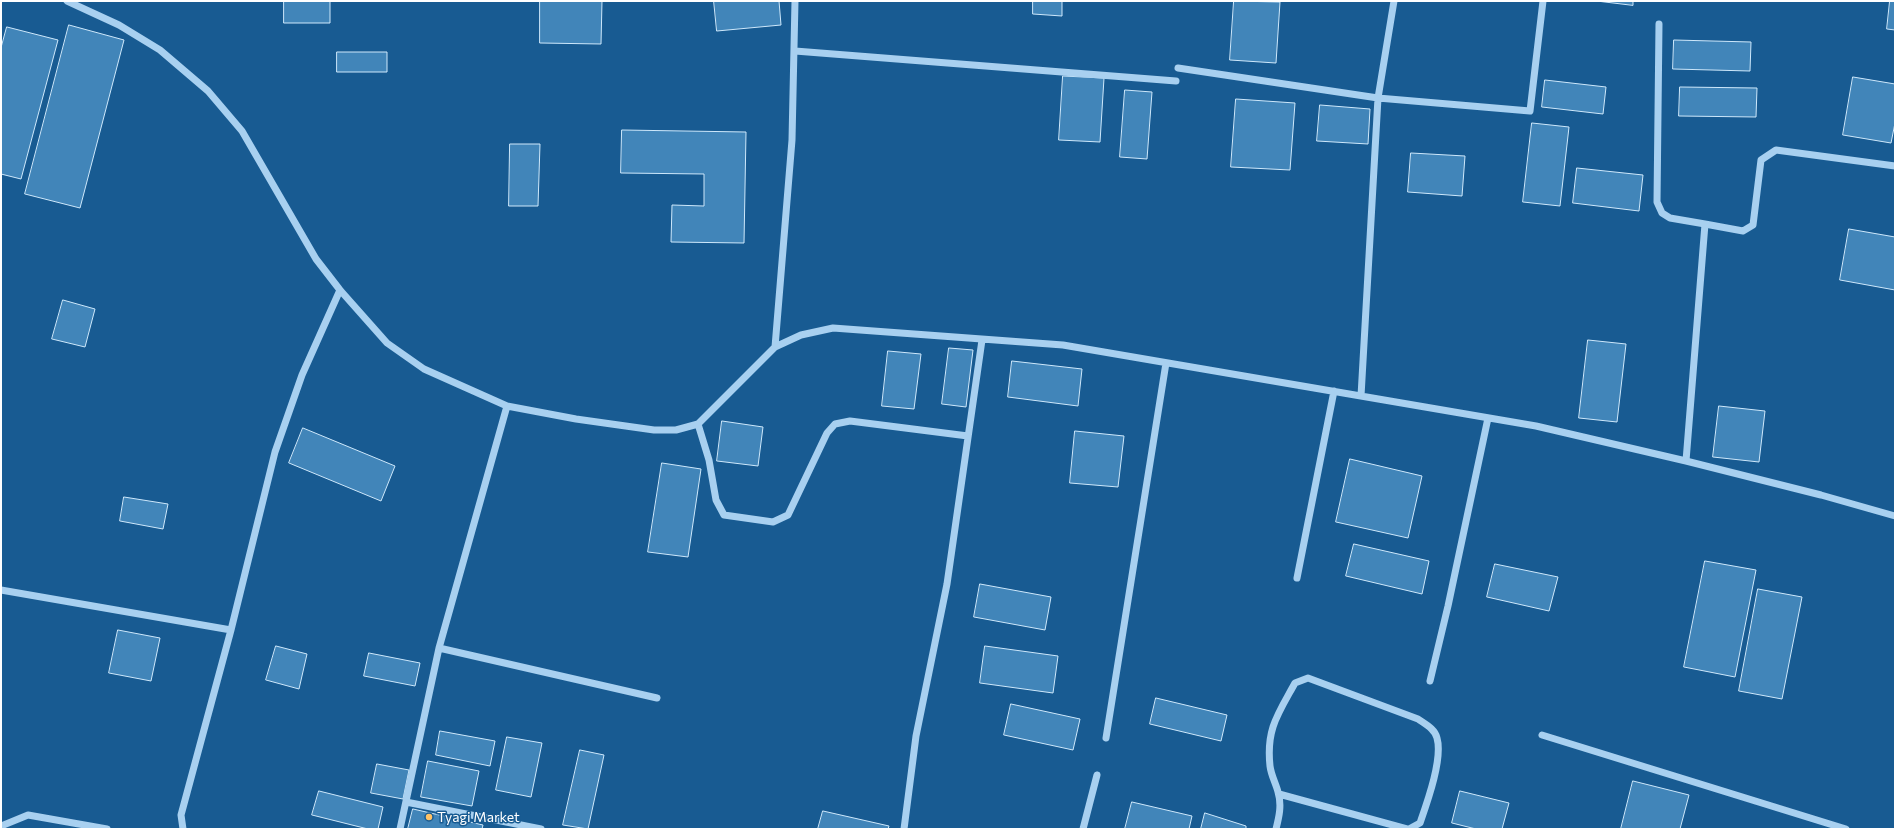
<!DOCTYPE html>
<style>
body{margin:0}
#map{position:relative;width:1896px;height:830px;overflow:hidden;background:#185b92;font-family:Commissioner,sans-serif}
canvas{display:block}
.frame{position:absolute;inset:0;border:2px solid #fff;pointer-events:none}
</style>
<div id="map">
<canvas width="1896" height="830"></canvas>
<div class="frame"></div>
</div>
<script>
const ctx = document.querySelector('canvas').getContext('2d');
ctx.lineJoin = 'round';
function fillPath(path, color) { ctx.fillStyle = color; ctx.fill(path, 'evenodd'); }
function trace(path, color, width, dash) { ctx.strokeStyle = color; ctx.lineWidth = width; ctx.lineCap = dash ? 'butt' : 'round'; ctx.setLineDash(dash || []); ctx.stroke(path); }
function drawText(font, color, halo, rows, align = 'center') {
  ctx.font = font + ' Commissioner,sans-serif'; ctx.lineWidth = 3; ctx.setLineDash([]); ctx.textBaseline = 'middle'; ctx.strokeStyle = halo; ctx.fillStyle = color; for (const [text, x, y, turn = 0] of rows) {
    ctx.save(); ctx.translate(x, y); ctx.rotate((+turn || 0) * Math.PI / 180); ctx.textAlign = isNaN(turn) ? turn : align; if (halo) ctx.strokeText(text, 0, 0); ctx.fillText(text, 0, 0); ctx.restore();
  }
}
const building = new Path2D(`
 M284 1H330V23H284Z
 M540 1H602L601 44 540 43Z
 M714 1H779L781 25 717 31Z
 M1033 1H1062V16L1033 14Z
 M1234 1 1280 2 1276 63 1230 60Z
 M1597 1H1633V5Z
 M1890 1H1895V30L1887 29Z
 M69 25 124 40 80 208 25 194Z
 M7 27 58 40 21 179 1 174V48Z
 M1674 40 1751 42 1750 71 1673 69Z
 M337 52H387V72H337Z
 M1063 76 1104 78 1100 142 1059 140Z
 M1853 77 1895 84V123L1891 143 1843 135Z
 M1545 80 1606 87 1603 114 1542 107Z
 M1680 87 1757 88 1756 117 1679 116Z
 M1125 90 1152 92 1147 159 1120 157Z
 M1236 99 1295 103 1290 170 1231 167Z
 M1320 105 1370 109 1368 144 1317 141Z
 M1532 123 1569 127 1560 206 1523 202Z
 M622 130 746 132 744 243 671 242 672 205 704 206V174L621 173Z
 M510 144H540L538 206H509Z
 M1411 153 1465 156 1462 196 1408 192Z
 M1577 168 1643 175 1639 211 1573 203Z
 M1849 229 1895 237V290L1840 280Z
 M63 300 95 309 85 347 52 339Z
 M1588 340 1626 344 1617 422 1579 418Z
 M949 348 973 350 966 407 942 404Z
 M888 351 921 354 914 409 882 406Z
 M1012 361 1082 369 1078 406 1008 397Z
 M1719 406 1765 411 1759 462 1713 457Z
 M722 421 763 427 758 466 717 461Z
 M303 428 395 466 381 501 289 463Z
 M1075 431 1124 436 1118 487 1070 483Z
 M1350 459 1422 476 1408 538 1336 522Z
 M662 463 701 469 688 557 648 552Z
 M124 497 168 504 163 529 120 521Z
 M1354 544 1429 561 1422 594 1346 576Z
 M1705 561 1756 570 1735 677 1684 667Z
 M1495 564 1558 577 1549 611 1487 597Z
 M980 584 1051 597 1045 630 974 617Z
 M1758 589 1802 597 1782 699 1739 691Z
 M118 630 160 638 151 681 109 673Z
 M276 646 307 654 299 689 266 680Z
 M985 646 1058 656 1053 693 980 683Z
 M369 653 420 663 415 686 364 676Z
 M1156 698 1227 715 1221 741 1150 724Z
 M1011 704 1080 719 1073 750 1004 735Z
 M440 731 495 741 490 766 436 755Z
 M507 737 542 743 531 797 496 790Z
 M580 750 604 755 588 829 563 825Z
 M428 761 479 771 472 806 421 797Z
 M377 764 409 770 403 799 371 793Z
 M1633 781 1689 795 1680 829H1621Z
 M319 791 383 807 378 829H368L312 815Z
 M1460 791 1509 803 1502 829H1476L1452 823Z
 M1132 802 1192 816 1189 829H1125Z
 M413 809 483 825 482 829H408Z
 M823 811 889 826 888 829H818Z
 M1205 813 1246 826V829H1201Z`);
fillPath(building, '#4185b9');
trace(building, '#cee8fb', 1);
trace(new Path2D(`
 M67 1 119 25 160 50 208 91 242 131 316 259 340 290 387 343 424 369 507 406 576 419 654 430H676L698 424 775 347 801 335 833 328 1063 345 1536 426 1686 461 1821 495 1895 516
 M1659 24 1657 202 1662 213 1670 218 1705 224 1686 461
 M795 51 1176 81
 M1178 68 1378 98 1530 111 1543 1
 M1705 224 1743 231 1753 225 1761 160 1776 150 1895 166
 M775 347 792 140 795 1
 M1361 396 1378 98 1394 1
 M698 424 709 460 716 500 724 515 773 522 788 515 827 433 835 424 850 421 968 436
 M1297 578 1334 391
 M1 590 231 630
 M439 648 657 698
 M1430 681 1448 606 1488 418
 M1542 735 1846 829
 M1106 738 1166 363
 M1279 794 1407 829
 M406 802 541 829
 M1 826 28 815 107 829
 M183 829 181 815 231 630 275 452 302 375 340 290
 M400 829 439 648 507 406
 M904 829 916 736 947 584 982 340
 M1083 829 1097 775
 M1276 829C1279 817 1282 805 1278 792 1276 784 1271 775 1270 766 1266 729 1278 714 1295 683L1308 678 1418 719C1425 724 1435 729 1437 738 1443 759 1427 803 1420 823L1409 829`), '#a8d0f0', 7);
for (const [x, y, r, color] of [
 [429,817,4,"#ffc266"]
]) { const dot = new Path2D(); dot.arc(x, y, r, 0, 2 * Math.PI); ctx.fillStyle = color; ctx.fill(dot); trace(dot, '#185b92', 1.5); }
drawText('14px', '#fff', '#185b92', [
 ["Tyagi Market",437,817]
], 'left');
</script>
